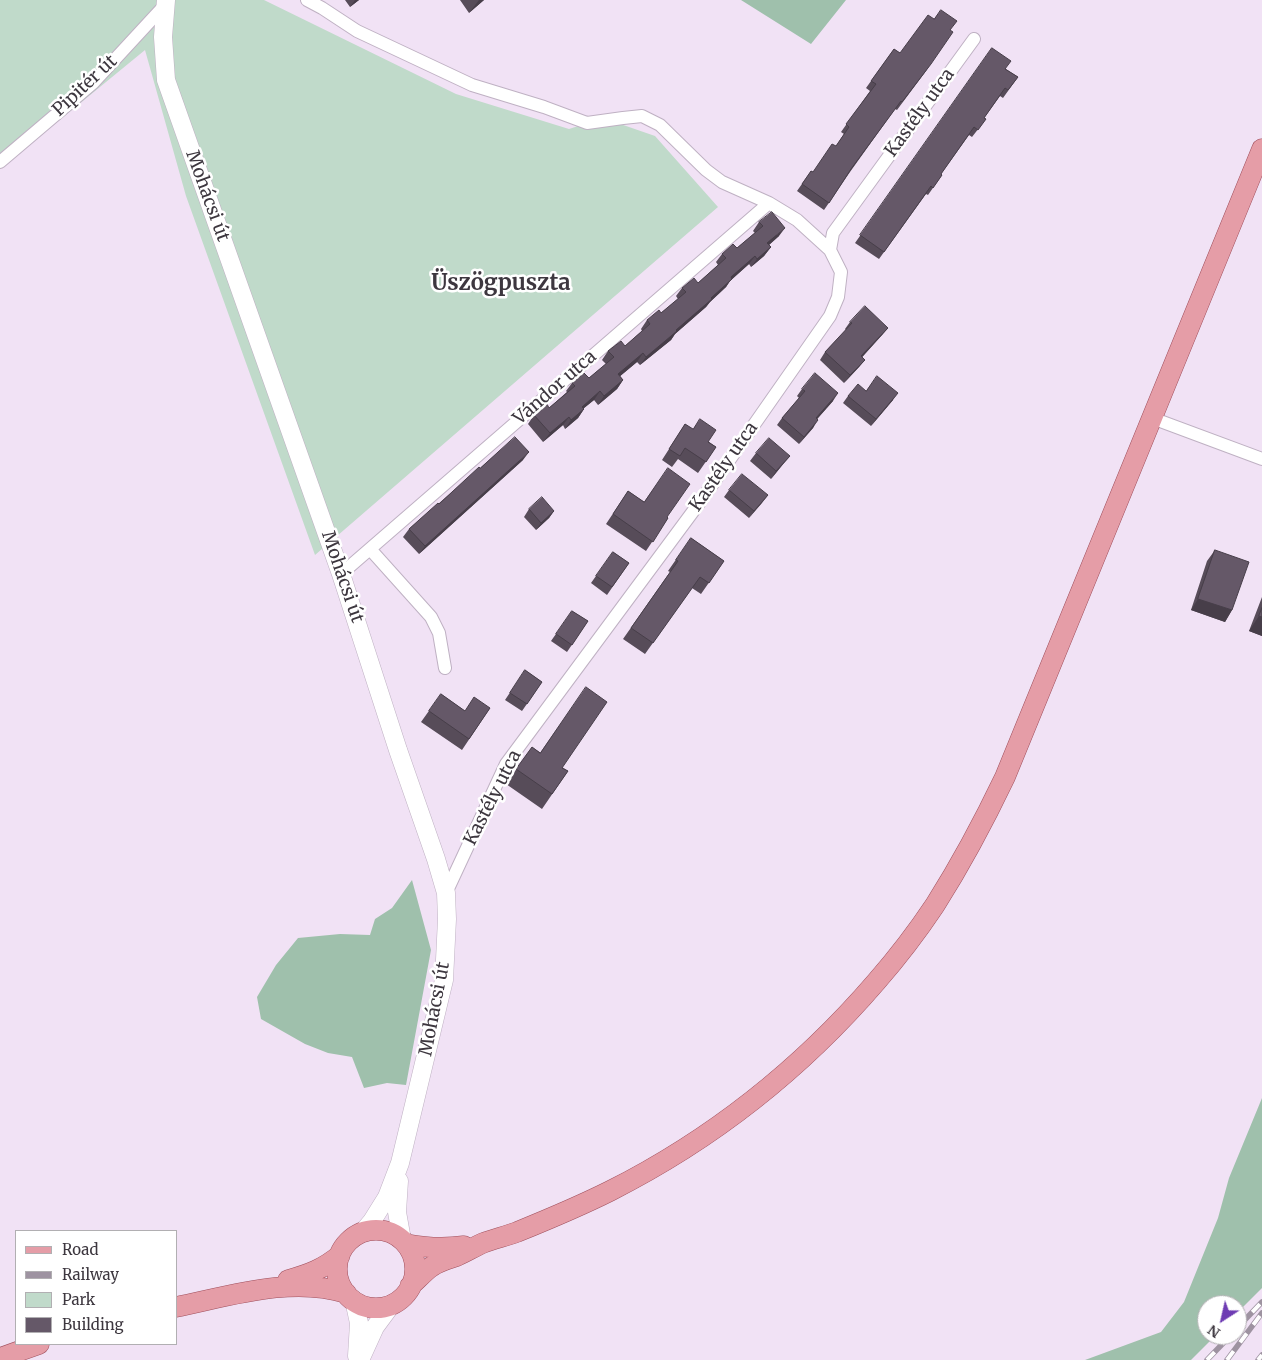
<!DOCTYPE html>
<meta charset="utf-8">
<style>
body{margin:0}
#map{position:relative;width:1262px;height:1360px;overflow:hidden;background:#f1e2f5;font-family:Merriweather,serif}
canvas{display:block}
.legend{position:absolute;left:15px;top:1230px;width:162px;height:115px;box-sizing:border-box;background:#fff;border:1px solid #b1afb2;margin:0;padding:6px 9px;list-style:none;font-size:15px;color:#3d373f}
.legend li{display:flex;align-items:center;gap:10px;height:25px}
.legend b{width:25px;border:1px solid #b1afb2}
.north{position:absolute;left:1197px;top:1295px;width:50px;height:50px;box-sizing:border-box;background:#fff;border:1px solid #b1afb2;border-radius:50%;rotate:215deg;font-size:14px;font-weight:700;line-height:20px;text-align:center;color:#3d373f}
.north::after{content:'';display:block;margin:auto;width:18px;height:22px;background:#6e3cb3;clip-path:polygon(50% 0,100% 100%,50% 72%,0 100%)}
</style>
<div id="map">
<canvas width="1262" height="1360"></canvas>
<ul class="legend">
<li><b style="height:6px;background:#e59da7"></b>Road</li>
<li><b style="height:6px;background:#9e93a1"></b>Railway</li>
<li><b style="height:14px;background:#c0daca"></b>Park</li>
<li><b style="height:14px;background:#655868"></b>Building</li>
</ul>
<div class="north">N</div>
</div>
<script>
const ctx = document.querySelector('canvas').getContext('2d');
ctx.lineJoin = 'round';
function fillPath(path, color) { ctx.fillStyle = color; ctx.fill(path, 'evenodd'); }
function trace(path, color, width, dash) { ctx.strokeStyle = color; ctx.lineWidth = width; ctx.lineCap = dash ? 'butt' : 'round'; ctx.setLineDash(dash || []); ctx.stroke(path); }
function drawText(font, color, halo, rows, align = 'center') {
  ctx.font = font + ' Merriweather,serif'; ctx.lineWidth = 5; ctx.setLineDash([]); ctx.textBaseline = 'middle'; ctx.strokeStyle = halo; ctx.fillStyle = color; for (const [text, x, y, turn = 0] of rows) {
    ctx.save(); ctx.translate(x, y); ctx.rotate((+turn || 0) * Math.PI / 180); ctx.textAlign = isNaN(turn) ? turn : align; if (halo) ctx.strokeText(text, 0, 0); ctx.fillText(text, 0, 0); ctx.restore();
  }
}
fillPath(new Path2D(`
 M0 0H264L456 94 569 129 603 118 655 136 718 207 315 555 186 196 145 50 0 169Z`), '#c0daca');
fillPath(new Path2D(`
 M741 0H846L811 44Z
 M412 880 431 950 406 1085 387 1083 364 1088 352 1057 328 1053 305 1044 261 1019 257 997 276 965 298 938 340 934 370 935 375 919 392 908Z
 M1262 1098V1288L1237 1313V1305H1207V1335H1216L1191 1360H1085L1161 1332 1184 1302 1218 1218 1229 1178Z`), '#9fc0ac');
const street = new Path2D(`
 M307 0 322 8 357 31 472 85 544 107 587 123 623 118 642 116 660 125 706 170 722 182 769 203 797 220 830 250
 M0 162 93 83 165 5
 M1152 418 1262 459
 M370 549 431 617 439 633 445 668
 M341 574 769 203
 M446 893 506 764 700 502 830 316 838 297 841 272 830 250 833 233 974 39`);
const secondary = new Path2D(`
 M166 0 163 37 166 80 341 574 398 750 436 859 446 893 447 919 444 980 400 1163 387 1197 372 1221 362 1233
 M399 1181 397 1212 402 1240
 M354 1300 359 1323 357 1356
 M360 1360 375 1327 392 1304`);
const primary = new Path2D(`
 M337 1269a39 39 0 1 1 78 0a39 39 0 1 1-78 0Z
 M406 1244C427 1248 443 1249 464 1246
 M288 1280C309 1274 323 1269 340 1255
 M410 1286C417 1280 424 1272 431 1267 439 1261 448 1259 457 1256 466 1252 474 1247 483 1243 494 1239 506 1236 517 1232 549 1219 580 1206 610 1191 711 1140 802 1068 876 982 897 958 917 932 935 905 961 864 984 821 1005 777L1262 149
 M176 1307C230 1296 291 1276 346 1293
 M0 1358 39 1344`);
trace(street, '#bfb1c3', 14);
trace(secondary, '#bfb1c3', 19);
trace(primary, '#9f4f5c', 21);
trace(street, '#fff', 12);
trace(secondary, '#fff', 18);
trace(primary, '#e59da7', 20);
const rail = new Path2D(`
 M1237 1328 1262 1302
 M1207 1360 1231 1335
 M1227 1360 1262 1313
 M1258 1360 1262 1355`);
trace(rail, '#9e93a1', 5.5);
trace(rail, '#fff', 4, [11]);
fillPath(new Path2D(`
 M345 0H359L350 7Z
 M460 0H484L469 13Z
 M950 30 926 71 897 110 895 109 850 172 824 210 797 191 811 171 813 172 836 146 844 134 841 132 870 91 866 88 894 49 900 53Z
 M992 48 1006 69 1018 77 1003 98 1000 96 984 118 986 119 972 137 969 135 941 174 942 175 928 195 926 194 879 259 855 243Z
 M759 222 779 236 769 245 771 247 764 256 751 267 749 264 730 281 726 287 710 302 706 307 675 334 671 340 640 365 637 362 620 376 623 380 617 389 598 405 594 400 583 409H584L578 418 565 429 563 425 543 442 528 424 534 415 549 408 567 392 566 391 572 383 589 378 606 364 602 360 608 351 625 346 642 331 641 329 647 320 661 313 678 299 676 296 682 288 698 283 718 265 716 262 722 254 737 248 755 233 753 231Z
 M850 322 888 328 882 335 862 357 865 360 859 367 844 383 820 360 825 352 846 330 845 329Z
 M802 389 833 401 817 419 813 428 799 444 777 425 782 418 799 398 797 396Z
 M866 391 893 400 871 426 843 403 848 396Z
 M685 424 716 447 698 473 678 459 672 467 662 460Z
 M756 453 790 456 784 463 771 479 750 461Z
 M523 460 419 554 403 537 409 529 480 468Z
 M729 490 768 495 749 518 724 497Z
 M628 491 668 518 646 551 606 524Z
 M529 509 554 511 549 518 536 530 524 517Z
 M691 538 724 561 701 594 692 588 645 654 623 639 670 572 668 571Z
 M1215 550 1232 610 1225 622 1191 610 1207 561Z
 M613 552 629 563 607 595 591 583Z
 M1262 597V636L1249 631Z
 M572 611 588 621 567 652 551 641Z
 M525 670 542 682 522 711 505 700Z
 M441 694 465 711 490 708 462 750 421 722Z
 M532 747 568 771 542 809 506 784Z`), '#574c59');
fillPath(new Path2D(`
 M355 0H359L350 7Z
 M479 0H484L469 13Z
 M785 228 779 236 761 252 767 243Z
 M771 247 764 256 751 267 757 259Z
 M755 256 749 264 730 281 726 287 710 302 706 307 675 334 671 340 640 365 646 357 711 298 731 277Z
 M888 328 882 335 856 364 861 356Z
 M643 353 637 362 612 383 618 374Z
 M865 360 859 367 844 383 850 375Z
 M623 380 617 389 598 405 604 396Z
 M600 391 594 400 575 415 582 407Z
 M838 393 833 401 811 426 816 418Z
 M898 393 893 400 871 426 876 419Z
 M584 409 578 418 565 429 571 420Z
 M569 417 563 425 543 442 550 433Z
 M818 420 813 428 799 444 804 437Z
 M529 452 523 460 419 554 425 546Z
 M790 456 784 463 771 479 776 471Z
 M768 495 762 503 749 518 754 511Z
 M554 511 549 518 536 530 541 523Z
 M1198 599 1232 610 1225 622 1191 610Z
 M1259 616 1262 617V636L1249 631Z`), '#473e49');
const building = new Path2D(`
 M941 10 957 21 950 30 953 32 931 64 902 102 901 101 851 169 829 203 802 184 811 171 813 172 832 144 836 146 849 127 846 124 876 84 871 81 894 49 900 53 928 15 934 19Z
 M992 48 1011 61 1005 69 1018 77 1008 90 1005 88 984 118 986 119 978 130 974 127 941 174 942 175 933 188 931 186 884 252 860 235Z
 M772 212 785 228 767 243 771 247 757 259 755 256 731 277 732 279 711 298 712 299 676 330 677 331 646 357 643 353 618 374 623 380 604 396 600 391 582 407 584 409 571 420 569 417 550 433 534 415 547 404 549 408 575 386 572 383 584 373 589 378 614 357 608 351 621 341 625 346 650 324 647 320 659 310 661 313 686 292 682 288 694 278 698 283 726 258 722 254 733 244 737 248 763 226 759 222Z
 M865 306 888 328 861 356 865 360 850 375 825 352 852 323 850 322Z
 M815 373 838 393 816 418 818 420 804 437 782 418 805 391 802 389Z
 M877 376 898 393 876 419 848 396 858 384 866 391Z
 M700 419 716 430 708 442 716 447 706 462 685 448 680 456 669 449 685 424 693 429Z
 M515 437 529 452 425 546 409 529 438 503 439 504 479 467 480 468Z
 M769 438 790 456 776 471 756 453Z
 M668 468 690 484 667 517 668 518 653 542 613 514 628 491 644 502Z
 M742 474 768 495 754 511 729 490Z
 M542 497 554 511 541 523 529 509Z
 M691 538 724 561 709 583 700 577 653 643 631 628 678 561 676 560Z
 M1215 550 1249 562 1232 610 1198 599Z
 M613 552 629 563 612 587 596 576Z
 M1262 608V617L1259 616Z
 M572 611 588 621 572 645 556 634Z
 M525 670 542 682 527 704 510 693Z
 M586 687 607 702 562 768 568 771 552 794 516 769 532 747 540 753Z
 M441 694 465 711 474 697 490 708 469 739 429 711Z`);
fillPath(building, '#655868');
trace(building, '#473e49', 1);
drawText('18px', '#3d373f', '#fff', [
 ["Pipitér út",85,86,-43],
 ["Kastély utca",920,113,-54],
 ["Mohácsi út",207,196,70],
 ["Vándor utca",555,388,-41],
 ["Kastély utca",724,467,-55],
 ["Mohácsi út",342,577,71],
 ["Kastély utca",493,798,-63],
 ["Mohácsi út",435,1009,-79]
]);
drawText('bold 22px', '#3d373f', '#fff', [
 ["Üszögpuszta",501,284]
]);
</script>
